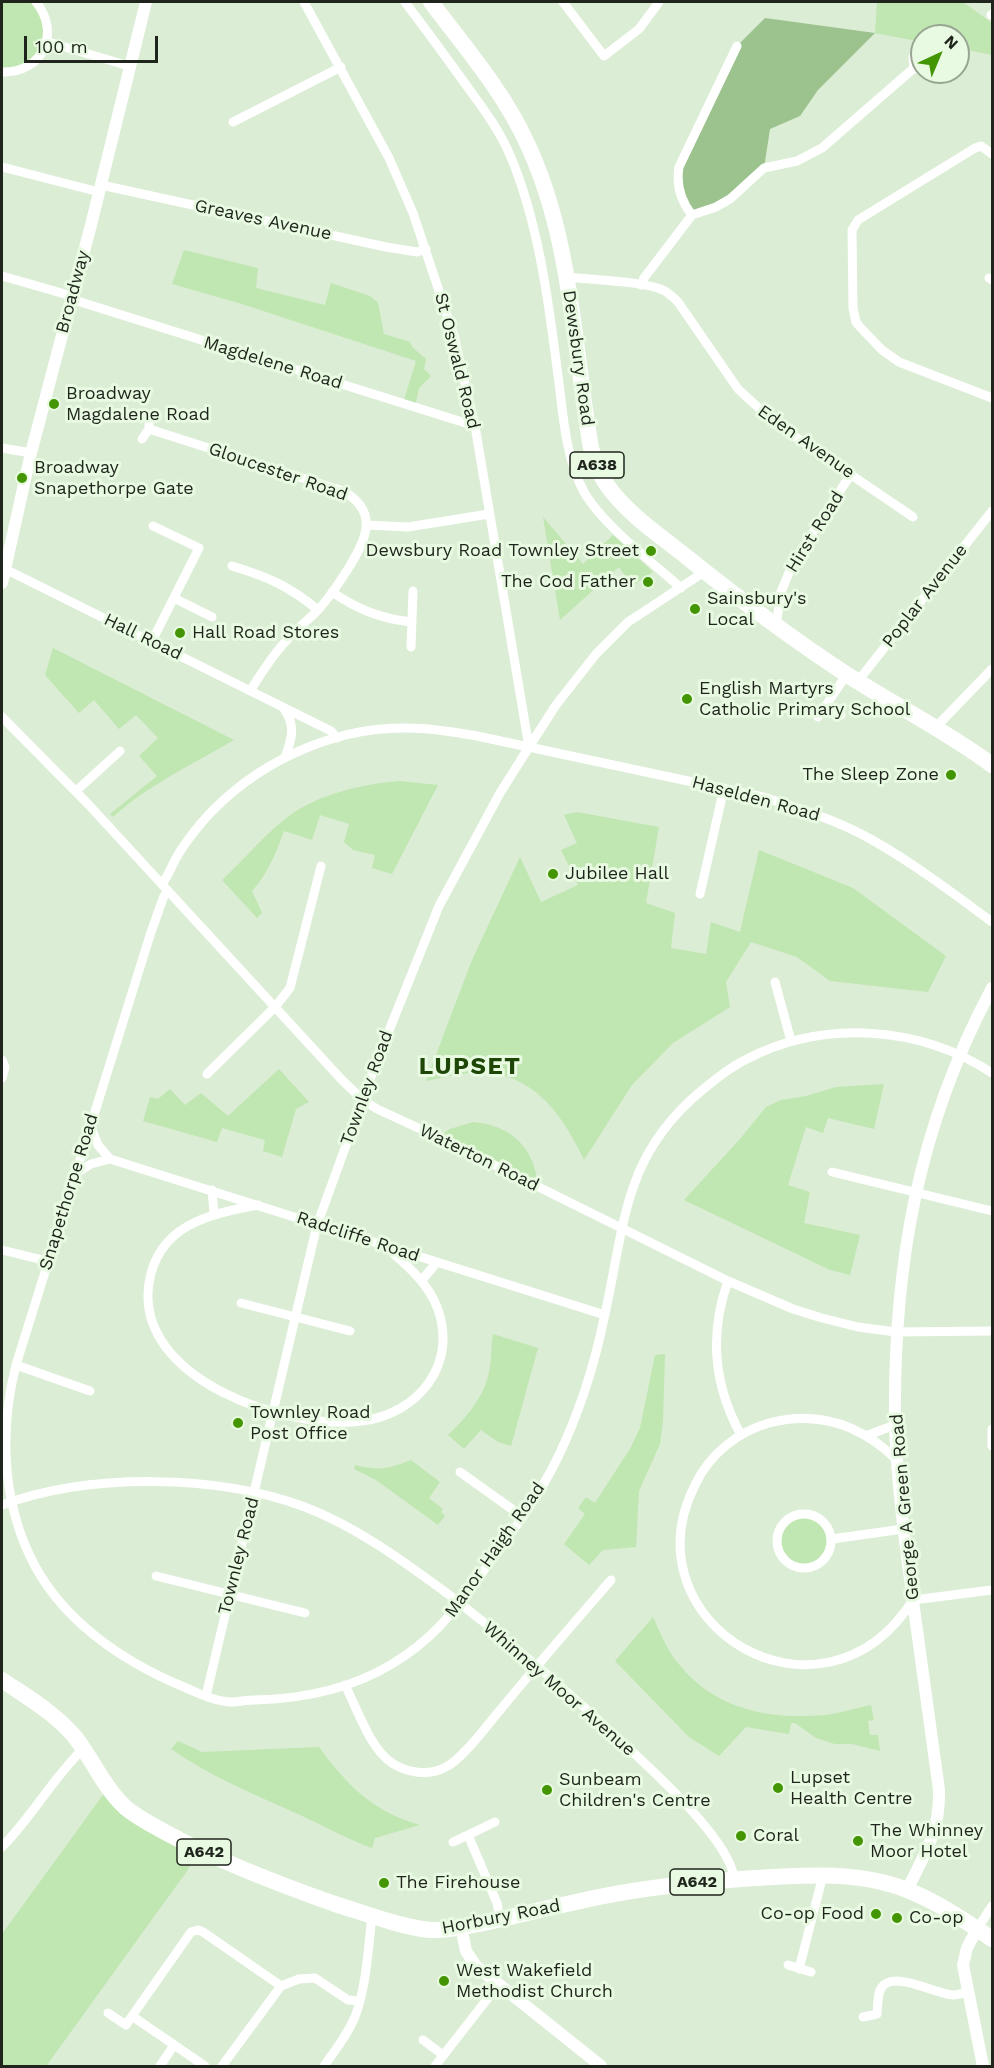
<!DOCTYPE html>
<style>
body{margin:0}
#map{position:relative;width:994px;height:2068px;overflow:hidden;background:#dbedd4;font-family:"Work Sans",sans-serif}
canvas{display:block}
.frame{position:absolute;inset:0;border:3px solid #1f251c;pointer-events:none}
.north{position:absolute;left:910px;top:24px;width:60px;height:60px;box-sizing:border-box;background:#e8fae1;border:2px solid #98a592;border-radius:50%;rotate:44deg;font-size:16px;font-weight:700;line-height:24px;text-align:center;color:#1f251c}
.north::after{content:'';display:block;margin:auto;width:21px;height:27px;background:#439601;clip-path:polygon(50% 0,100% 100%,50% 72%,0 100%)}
.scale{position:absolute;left:24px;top:36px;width:134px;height:27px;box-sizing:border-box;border:3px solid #1f251c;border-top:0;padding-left:8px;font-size:18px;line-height:21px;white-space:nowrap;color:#1f251c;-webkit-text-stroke:4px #e8fae1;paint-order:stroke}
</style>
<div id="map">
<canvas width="994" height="2068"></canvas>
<div class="frame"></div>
<div class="north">N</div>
<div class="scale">100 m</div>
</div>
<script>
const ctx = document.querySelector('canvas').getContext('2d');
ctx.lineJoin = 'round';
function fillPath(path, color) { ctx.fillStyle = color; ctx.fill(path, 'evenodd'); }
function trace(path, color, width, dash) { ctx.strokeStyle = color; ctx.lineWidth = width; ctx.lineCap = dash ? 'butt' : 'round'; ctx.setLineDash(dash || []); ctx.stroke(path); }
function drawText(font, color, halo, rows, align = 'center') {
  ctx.font = font + ' "Work Sans",sans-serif'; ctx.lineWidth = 6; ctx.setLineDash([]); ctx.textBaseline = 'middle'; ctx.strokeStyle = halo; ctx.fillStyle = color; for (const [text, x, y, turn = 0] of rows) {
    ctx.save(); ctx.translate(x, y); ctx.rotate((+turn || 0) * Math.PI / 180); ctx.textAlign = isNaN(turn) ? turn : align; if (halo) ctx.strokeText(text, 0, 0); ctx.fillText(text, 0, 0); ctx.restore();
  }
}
fillPath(new Path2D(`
 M2 2H36L48 34 34 62 2 72Z
 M877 2H963L992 23V55L958 48V36H922V42L875 33Z
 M184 250 258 268 256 288 325 305 331 283 370 296 378 303 384 334 410 342 412 347 426 359 424 369 431 376 419 388 415 407 403 403 416 361 242 304 172 284Z
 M543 517 583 564 613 535 653 572 632 586 619 567 560 620Z
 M53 648 234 740C193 764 148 785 113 817L110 814 157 776 139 756 158 738 136 715 119 729 94 700 79 713 45 675Z
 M399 781 438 785 392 874 372 868 375 855 353 850 344 842 349 824 320 815 312 840 284 831C276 853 267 875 252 891L262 913 257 918 222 880C246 858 267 831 293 813 323 793 364 784 399 781Z
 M577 812 659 827 646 903 675 913 671 948 706 954 711 922 740 932 759 850 853 888 946 956 928 992 830 981 797 957 751 942 726 982 730 1007 673 1043 632 1085 584 1160C565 1120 539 1079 490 1073 470 1070 446 1077 426 1081L472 960 520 857 541 902 578 885 561 850 577 843 564 815Z
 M279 1069 309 1102 296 1109 282 1157 263 1151 265 1140 222 1128 217 1142 143 1121 150 1097 158 1099 170 1089 185 1105 201 1093 228 1116Z
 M884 1084 874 1129 828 1118 823 1133 806 1127 788 1185 810 1192 804 1223 860 1235 850 1275 830 1270 684 1200 740 1139 766 1107 781 1100 806 1096 836 1087Z
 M473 1122C511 1125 535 1148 538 1186L438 1137 450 1129Z
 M493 1334 538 1348 511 1446 498 1442 481 1430 464 1449 448 1435C466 1418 484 1397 489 1372 492 1359 491 1346 493 1334Z
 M665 1354 663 1421 660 1444 639 1491 636 1547 603 1550 589 1565 564 1544 585 1514 578 1508 586 1497 595 1503 631 1447 640 1428 655 1355Z
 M411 1460 440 1482 429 1498 443 1509 441 1512 445 1516 438 1525 376 1480 354 1469 355 1465C379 1471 388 1469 411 1460Z
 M781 1541a23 23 0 1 1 46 0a23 23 0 1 1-46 0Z
 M653 1617C659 1630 665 1645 674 1658 711 1709 766 1720 826 1715 841 1713 856 1708 871 1705L874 1720 868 1721 870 1735H878L880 1751 852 1744H835L816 1738 795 1723H791L789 1734 746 1727 719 1756 689 1737 615 1661Z
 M178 1741 202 1752 319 1747C348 1786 372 1811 420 1825L375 1838 372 1848C347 1839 324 1826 300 1815 256 1795 211 1777 171 1749Z
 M108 1788 199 1850 187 1871 47 2065 48 2066H2V1934Z`), '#c0e6b2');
fillPath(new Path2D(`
 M765 18 875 33 818 90 800 116 770 129 764 168 740 191 692 215 677 176 737 46Z`), '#9cc28d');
trace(new Path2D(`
 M304 2 389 158 413 213 454 336 475 426 529 747
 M405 2C424 27 443 53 461 78 479 103 498 127 510 155 538 221 548 298 557 368 563 409 564 455 584 492 603 525 652 562 681 588
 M563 2 604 56 639 29 659 2
 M991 15 992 14
 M48 42 129 66
 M913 57 914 68 922 70
 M2 72C43 73 61 33 36 2
 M233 122 341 67
 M992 154 981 146 975 148 858 220 852 230 853 308 856 322 860 327 882 350 899 362 992 398
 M2 167 99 192
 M101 185 386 247 417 252 426 249
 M692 215 716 207 730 199 764 168 797 161 822 148 914 68
 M2 276 72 296
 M567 277C592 280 642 281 663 290 669 293 673 297 678 302L738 389 775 423 913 517
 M989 278 992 280
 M641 285 644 278 692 215C680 200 676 185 679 167L737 46
 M71 299 475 426
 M149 429 343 491C380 512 366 540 348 569 339 583 329 598 318 610 307 621 295 630 285 642 271 657 261 674 250 691
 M142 439 149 429V416
 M2 448 31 453
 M367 525 408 527 489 514
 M232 566C268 577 289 586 318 610
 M5 569 331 731 337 738
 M332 592C357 609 381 619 412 622
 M174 598 212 617
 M776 626 781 592 793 563 851 474
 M152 641 199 548 153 526
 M411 647 413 591
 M858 681 992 511
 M826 705 841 715
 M284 709C296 725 292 739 285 757
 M2 717 88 804 342 1080 363 1100 377 1109 438 1137 728 1281 793 1309 822 1318 858 1327 896 1332 992 1331
 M818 717 847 674
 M936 727 992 669
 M76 791 120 751
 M162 884C168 876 171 868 175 860 182 847 192 834 202 822 252 765 331 726 409 728 432 728 454 732 477 736L763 797C801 809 840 821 874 841 916 865 954 894 992 922
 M168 891 164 896 151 932 16 1365C0 1427 2 1496 29 1554 58 1618 121 1661 184 1687 198 1693 214 1701 230 1702 238 1702 246 1700 254 1700 303 1699 349 1690 392 1664 435 1638 453 1612 482 1573 509 1536 537 1500 557 1459 579 1414 595 1363 605 1314 625 1224 623 1156 701 1091 716 1079 730 1067 747 1059 825 1019 920 1026 992 1073
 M700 894 724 788
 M775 982 791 1041
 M2 1060 5 1067 2 1078
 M207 1074 275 1007 290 988 321 866
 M90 1125 98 1145 110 1159 605 1315
 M832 1172 992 1211
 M75 1174 91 1164 110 1159
 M212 1190 214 1213
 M258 1205C209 1214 158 1225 149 1283 134 1379 287 1431 362 1421 418 1414 459 1364 437 1307 427 1281 405 1264 385 1246
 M2 1250 47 1261
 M422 1280 437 1262
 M728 1281C709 1334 714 1386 741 1435
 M241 1303 350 1331
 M16 1365 90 1391
 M992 1429V1446
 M868 1435 895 1425
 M897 1460C861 1425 819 1410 769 1423 737 1432 709 1455 695 1485 625 1624 822 1743 913 1600L992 1590
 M460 1472 523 1517
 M2 1505C90 1473 216 1474 305 1507 357 1527 403 1561 448 1594 509 1641 568 1691 624 1744 653 1771 731 1841 734 1879
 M777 1541a27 27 0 1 1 54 0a27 27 0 1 1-54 0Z
 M832 1539 903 1529
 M156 1576 305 1613
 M345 1685C357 1708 370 1749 392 1763 407 1773 428 1776 444 1768 462 1760 488 1724 501 1709 537 1665 574 1623 611 1580
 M206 1696 317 1225 376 1063 439 906 500 793 529 747 556 705 596 654 628 622 704 572
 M495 1822 468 1835 497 1903 500 1920
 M453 1842 468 1835
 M2 1847C32 1817 52 1779 83 1749
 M977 1929 992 1906
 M788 1965 811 1972
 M799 1969 823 1875
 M108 2013 126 2025 132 2016
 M863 2017 877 2014C878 2006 877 1993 882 1987 895 1970 937 1995 954 1995 958 1995 963 1993 967 1992
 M423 2040 443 2055
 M160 2066 174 2045
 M205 2066 132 2016 191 1932 198 1930 203 1932 281 1986
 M222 2066 281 1986 299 1979 315 1978 348 2000 359 2001
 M324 2066C335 2050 349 2033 356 2014 367 1982 368 1949 372 1916
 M435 2066 499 1984`), '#fff', 9);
trace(new Path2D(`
 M2 583 31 453 91 225 146 2
 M907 1890C925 1853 940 1832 939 1790 930 1727 922 1664 913 1601 905 1543 897 1484 895 1425 893 1268 917 1128 992 988
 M461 1927 466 1951 476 1966 601 2066
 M977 1929 967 1948 963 1965 983 2066`), '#fff', 12);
trace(new Path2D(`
 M431 2C464 46 503 91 526 141 572 237 573 345 591 448 595 461 599 474 607 485 626 513 662 537 688 558 739 599 791 638 846 674 894 705 946 731 992 765
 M2 1680C27 1697 55 1713 75 1737 93 1760 104 1788 126 1808 142 1821 160 1829 178 1839 228 1865 281 1885 335 1904 364 1913 401 1927 430 1930 447 1931 463 1927 479 1924 511 1917 543 1909 576 1902 634 1888 695 1882 755 1878 805 1875 859 1871 907 1890 938 1902 965 1921 992 1939`), '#fff', 16);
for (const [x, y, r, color] of [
 [54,404,6,"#439601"],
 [22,478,6,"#439601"],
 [651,551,6,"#439601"],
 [648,582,6,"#439601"],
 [695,609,6,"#439601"],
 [180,633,6,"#439601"],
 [687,699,6,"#439601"],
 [951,775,6,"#439601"],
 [553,874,6,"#439601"],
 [238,1423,6,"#439601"],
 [778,1788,6,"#439601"],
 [547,1790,6,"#439601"],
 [741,1836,6,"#439601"],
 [858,1841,6,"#439601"],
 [384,1883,6,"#439601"],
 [876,1914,6,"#439601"],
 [897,1918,6,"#439601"],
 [444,1981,6,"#439601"]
]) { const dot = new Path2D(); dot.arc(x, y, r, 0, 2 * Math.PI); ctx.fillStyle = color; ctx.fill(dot); trace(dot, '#e8fae1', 2); }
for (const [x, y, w] of [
 [597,465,54],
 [204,1852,54],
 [697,1882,54]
]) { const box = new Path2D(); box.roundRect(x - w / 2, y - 13, w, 26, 4.5); ctx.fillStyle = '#e8fae1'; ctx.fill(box); trace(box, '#1f251c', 1.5); }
drawText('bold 16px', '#1f251c', null, [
 ["A638",597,465],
 ["A642",204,1852],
 ["A642",697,1882]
]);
drawText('18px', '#1f251c', '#e8fae1', [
 ["Greaves Avenue",263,220,12],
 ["Broadway",73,292,-75],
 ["Dewsbury Road",578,358,82],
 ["St Oswald Road",457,361,76],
 ["Magdelene Road",273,363,17],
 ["Eden Avenue",806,442,35],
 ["Gloucester Road",278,472,19],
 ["Hirst Road",815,532,-58],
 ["Poplar Avenue",925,596,-52],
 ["Hall Road",143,637,26],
 ["Haselden Road",756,799,15],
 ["Townley Road",367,1088,-70],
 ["Waterton Road",479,1158,26],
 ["Snapethorpe Road",69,1192,-73],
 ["Radcliffe Road",358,1237,18],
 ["George A Green Road",905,1507,-95],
 ["Manor Haigh Road",495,1550,-55],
 ["Townley Road",239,1556,-76],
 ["Whinney Moor Avenue",559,1689,41],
 ["Horbury Road",501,1917,-11]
]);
drawText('18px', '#1f251c', '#e8fae1', [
 ["Broadway",66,394],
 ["Magdalene Road",66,415],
 ["Broadway",34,468],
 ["Snapethorpe Gate",34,489],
 ["Dewsbury Road Townley Street",639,551,"right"],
 ["The Cod Father",636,582,"right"],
 ["Sainsbury's",707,599],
 ["Local",707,620],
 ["Hall Road Stores",192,633],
 ["English Martyrs",699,689],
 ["Catholic Primary School",699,710],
 ["The Sleep Zone",939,775,"right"],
 ["Jubilee Hall",565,874],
 ["Townley Road",250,1413],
 ["Post Office",250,1434],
 ["Lupset",790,1778],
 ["Health Centre",790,1799],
 ["Sunbeam",559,1780],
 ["Children's Centre",559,1801],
 ["The Whinney",870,1831],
 ["Moor Hotel",870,1852],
 ["Coral",753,1836],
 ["The Firehouse",396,1883],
 ["Co-op Food",864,1914,"right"],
 ["Co-op",909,1918],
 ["West Wakefield",456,1971],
 ["Methodist Church",456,1992]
], 'left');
ctx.letterSpacing = '1.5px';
drawText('bold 24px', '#1e4606', '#e8fae1', [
 ["LUPSET",470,1067]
]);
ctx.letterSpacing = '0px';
</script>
